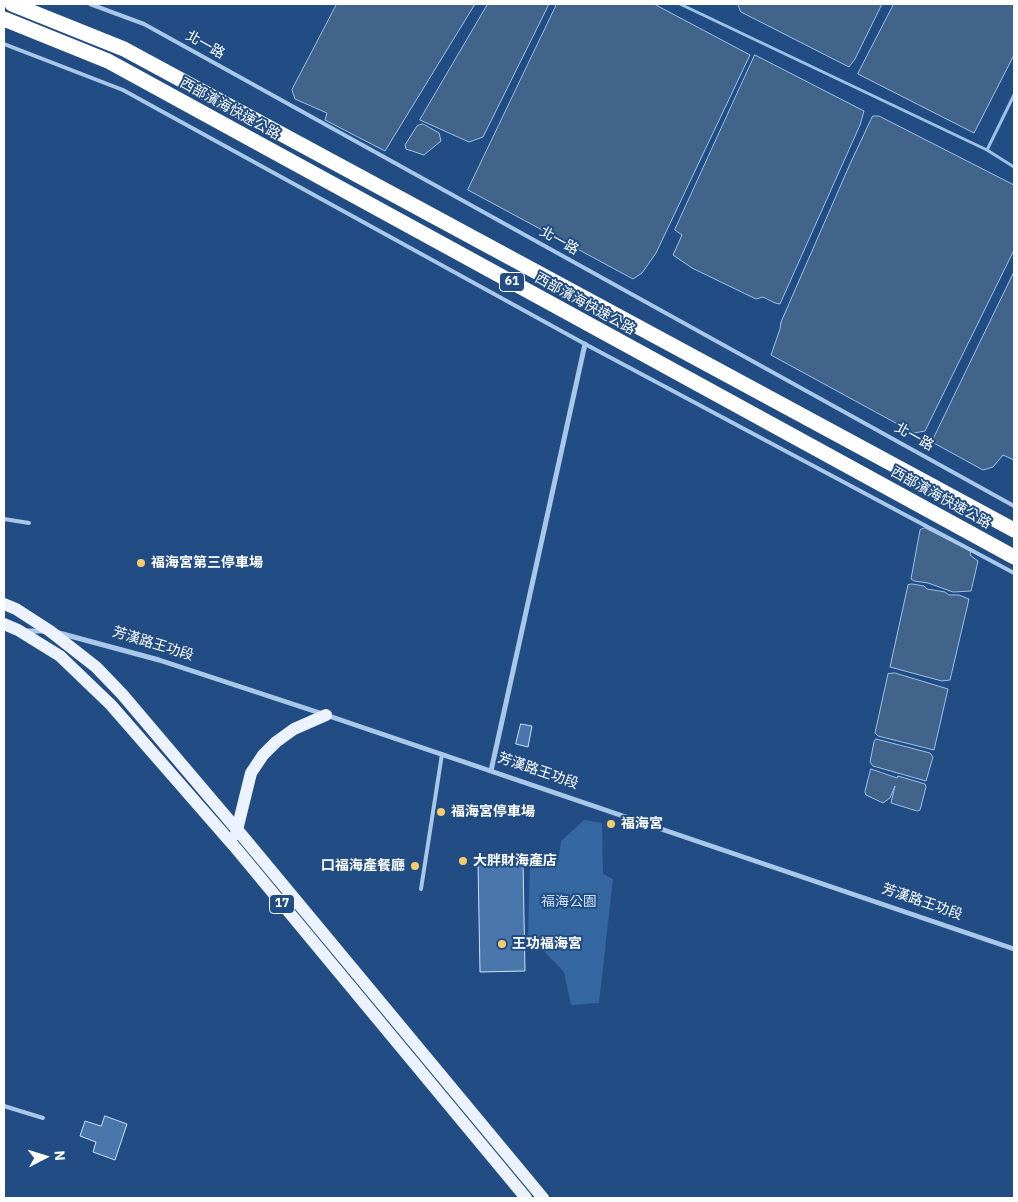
<!DOCTYPE html>
<meta charset="utf-8">
<style>
body{margin:0}
#map{position:relative;width:1018px;height:1202px;overflow:hidden;background:#214d84;font-family:"IBM Plex Sans",sans-serif}
canvas{display:block}
.frame{position:absolute;inset:0;border:5px solid #fff;pointer-events:none}
.north{position:absolute;left:20px;top:1132px;width:50px;height:50px;-webkit-text-stroke:4px #214d84;paint-order:stroke;rotate:85deg;font-size:14px;font-weight:700;line-height:20px;text-align:center;color:#fff}
.north::after{content:'';display:block;margin:auto;width:18px;height:22px;background:#fff;clip-path:polygon(50% 0,100% 100%,50% 72%,0 100%)}
</style>
<div id="map">
<canvas width="1018" height="1202"></canvas>
<div class="frame"></div>
<div class="north">N</div>
</div>
<script>
const ctx = document.querySelector('canvas').getContext('2d');
ctx.lineJoin = 'round';
function fillPath(path, color) { ctx.fillStyle = color; ctx.fill(path, 'evenodd'); }
function trace(path, color, width, dash) { ctx.strokeStyle = color; ctx.lineWidth = width; ctx.lineCap = dash ? 'butt' : 'round'; ctx.setLineDash(dash || []); ctx.stroke(path); }
function drawText(font, color, halo, rows, align = 'center') {
  ctx.font = font + ' "IBM Plex Sans","Noto Sans TC",sans-serif'; ctx.lineWidth = 4; ctx.setLineDash([]); ctx.textBaseline = 'middle'; ctx.strokeStyle = halo; ctx.fillStyle = color; for (const [text, x, y, turn = 0] of rows) {
    ctx.save(); ctx.translate(x, y); ctx.rotate((+turn || 0) * Math.PI / 180); ctx.textAlign = isNaN(turn) ? turn : align; if (halo) ctx.strokeText(text, 0, 0); ctx.fillText(text, 0, 0); ctx.restore();
  }
}
fillPath(new Path2D(`
 M584 820 602 823 603 874 613 879 599 1003 571 1005 564 972 528 935 530 866 558 862 561 841Z`), '#3567a1');
const water = new Path2D(`
 M337 4H475L385 151 325 120 327 113 295 99 292 90Z
 M488 4H549L483 137 469 142 420 120Z
 M557 4H654L750 55 656 253 642 273 633 279 468 190Z
 M738 4H882L855 59 849 67 741 12Z
 M894 4H1014V55L974 133 858 74Z
 M755 55 864 111 860 125 780 304 775 303 763 297 756 299 692 268 673 255 682 235 675 230Z
 M873 116H879L1014 185V250L925 431 914 433 771 355 780 329 781 322 850 164Z
 M423 124 439 133 441 141 424 155 406 149 405 145 417 126Z
 M1014 272V460L1003 455 993 467 983 470 932 442Z
 M925 528 971 551 970 555 978 561 971 591 953 592 928 583 914 581 911 579 920 530Z
 M912 584 924 586 927 589 945 592 949 595H959L969 599 950 680 942 681 890 667 908 585Z
 M895 673 948 689 934 750 878 736 875 733 888 674Z
 M876 739 930 753 933 757 926 781 873 766 870 762 874 742Z
 M871 769 897 778 898 776 925 784 926 787 920 810 917 811 891 803 895 786 890 798 883 803 866 795 865 792Z`);
fillPath(water, '#42638a');
trace(water, '#9cc2ea', 1);
trace(new Path2D(`
 M680 4 987 150 1014 167
 M987 150 1014 95`), '#9cc2ea', 3);
const building = new Path2D(`
 M521 724 532 726 528 747 516 744Z
 M523 861 525 971 480 972 478 862Z
 M105 1116 127 1124 115 1160 93 1152 96 1142 80 1136 85 1121 101 1126Z`);
fillPath(building, '#4977ac');
trace(building, '#cde0f7', 1);
trace(new Path2D(`
 M90 4 144 24 1014 506
 M4 44 123 90 585 344 1014 573
 M4 519 29 523
 M421 889 442 754
 M4 1106 43 1118`), '#a9c7e9', 4);
trace(new Path2D(`
 M26 631H45
 M59 633 159 660 326 715 1014 949
 M491 771 585 344`), '#a9c7e9', 5);
trace(new Path2D(`
 M4 604 16 609 50 631 96 667 122 694 245 839 543 1198
 M4 624 18 630 60 656 111 705 234 846 526 1198
 M236 834 251 773 263 755 276 742 294 729 326 715`), '#ecf3fe', 12);
trace(new Path2D(`
 M12 4 124 49 1014 530
 M4 19 108 61 1014 557`), '#fff', 15);
for (const [x, y, r, color] of [
 [141,563,5,"#f6cb6a"],
 [441,812,5,"#f6cb6a"],
 [611,824,5,"#f6cb6a"],
 [463,861,5,"#f6cb6a"],
 [415,866,5,"#f6cb6a"],
 [502,944,5,"#f6cb6a"]
]) { const dot = new Path2D(); dot.arc(x, y, r, 0, 2 * Math.PI); ctx.fillStyle = color; ctx.fill(dot); trace(dot, '#214d84', 2); }
for (const [x, y, w] of [
 [512,282,25],
 [282,904,25]
]) { const box = new Path2D(); box.roundRect(x - w / 2, y - 9.5, w, 19, 4); ctx.fillStyle = '#214d84'; ctx.fill(box); trace(box, '#fff', 1); }
drawText('bold 12px', '#fff', null, [
 ["61",512,282],
 ["17",282,904]
]);
drawText('14px', '#fff', '#214d84', [
 ["北一路",205,45,29],
 ["西部濱海快速公路",230,109,29],
 ["北一路",559,241,29],
 ["西部濱海快速公路",585,304,29],
 ["北一路",914,437,29],
 ["西部濱海快速公路",941,498,29],
 ["芳漢路王功段",153,644,17],
 ["芳漢路王功段",538,771,19],
 ["芳漢路王功段",922,902,19]
]);
drawText('bold 14px', '#fff', '#214d84', [
 ["福海宮第三停車場",151,563],
 ["福海宮停車場",451,812],
 ["福海宮",621,824],
 ["大胖財海產店",473,861],
 ["口福海產餐廳",405,866,"right"],
 ["王功福海宮",512,944]
], 'left');
drawText('14px', '#cde0f7', '#214d84', [
 ["福海公園",569,902]
]);
</script>
